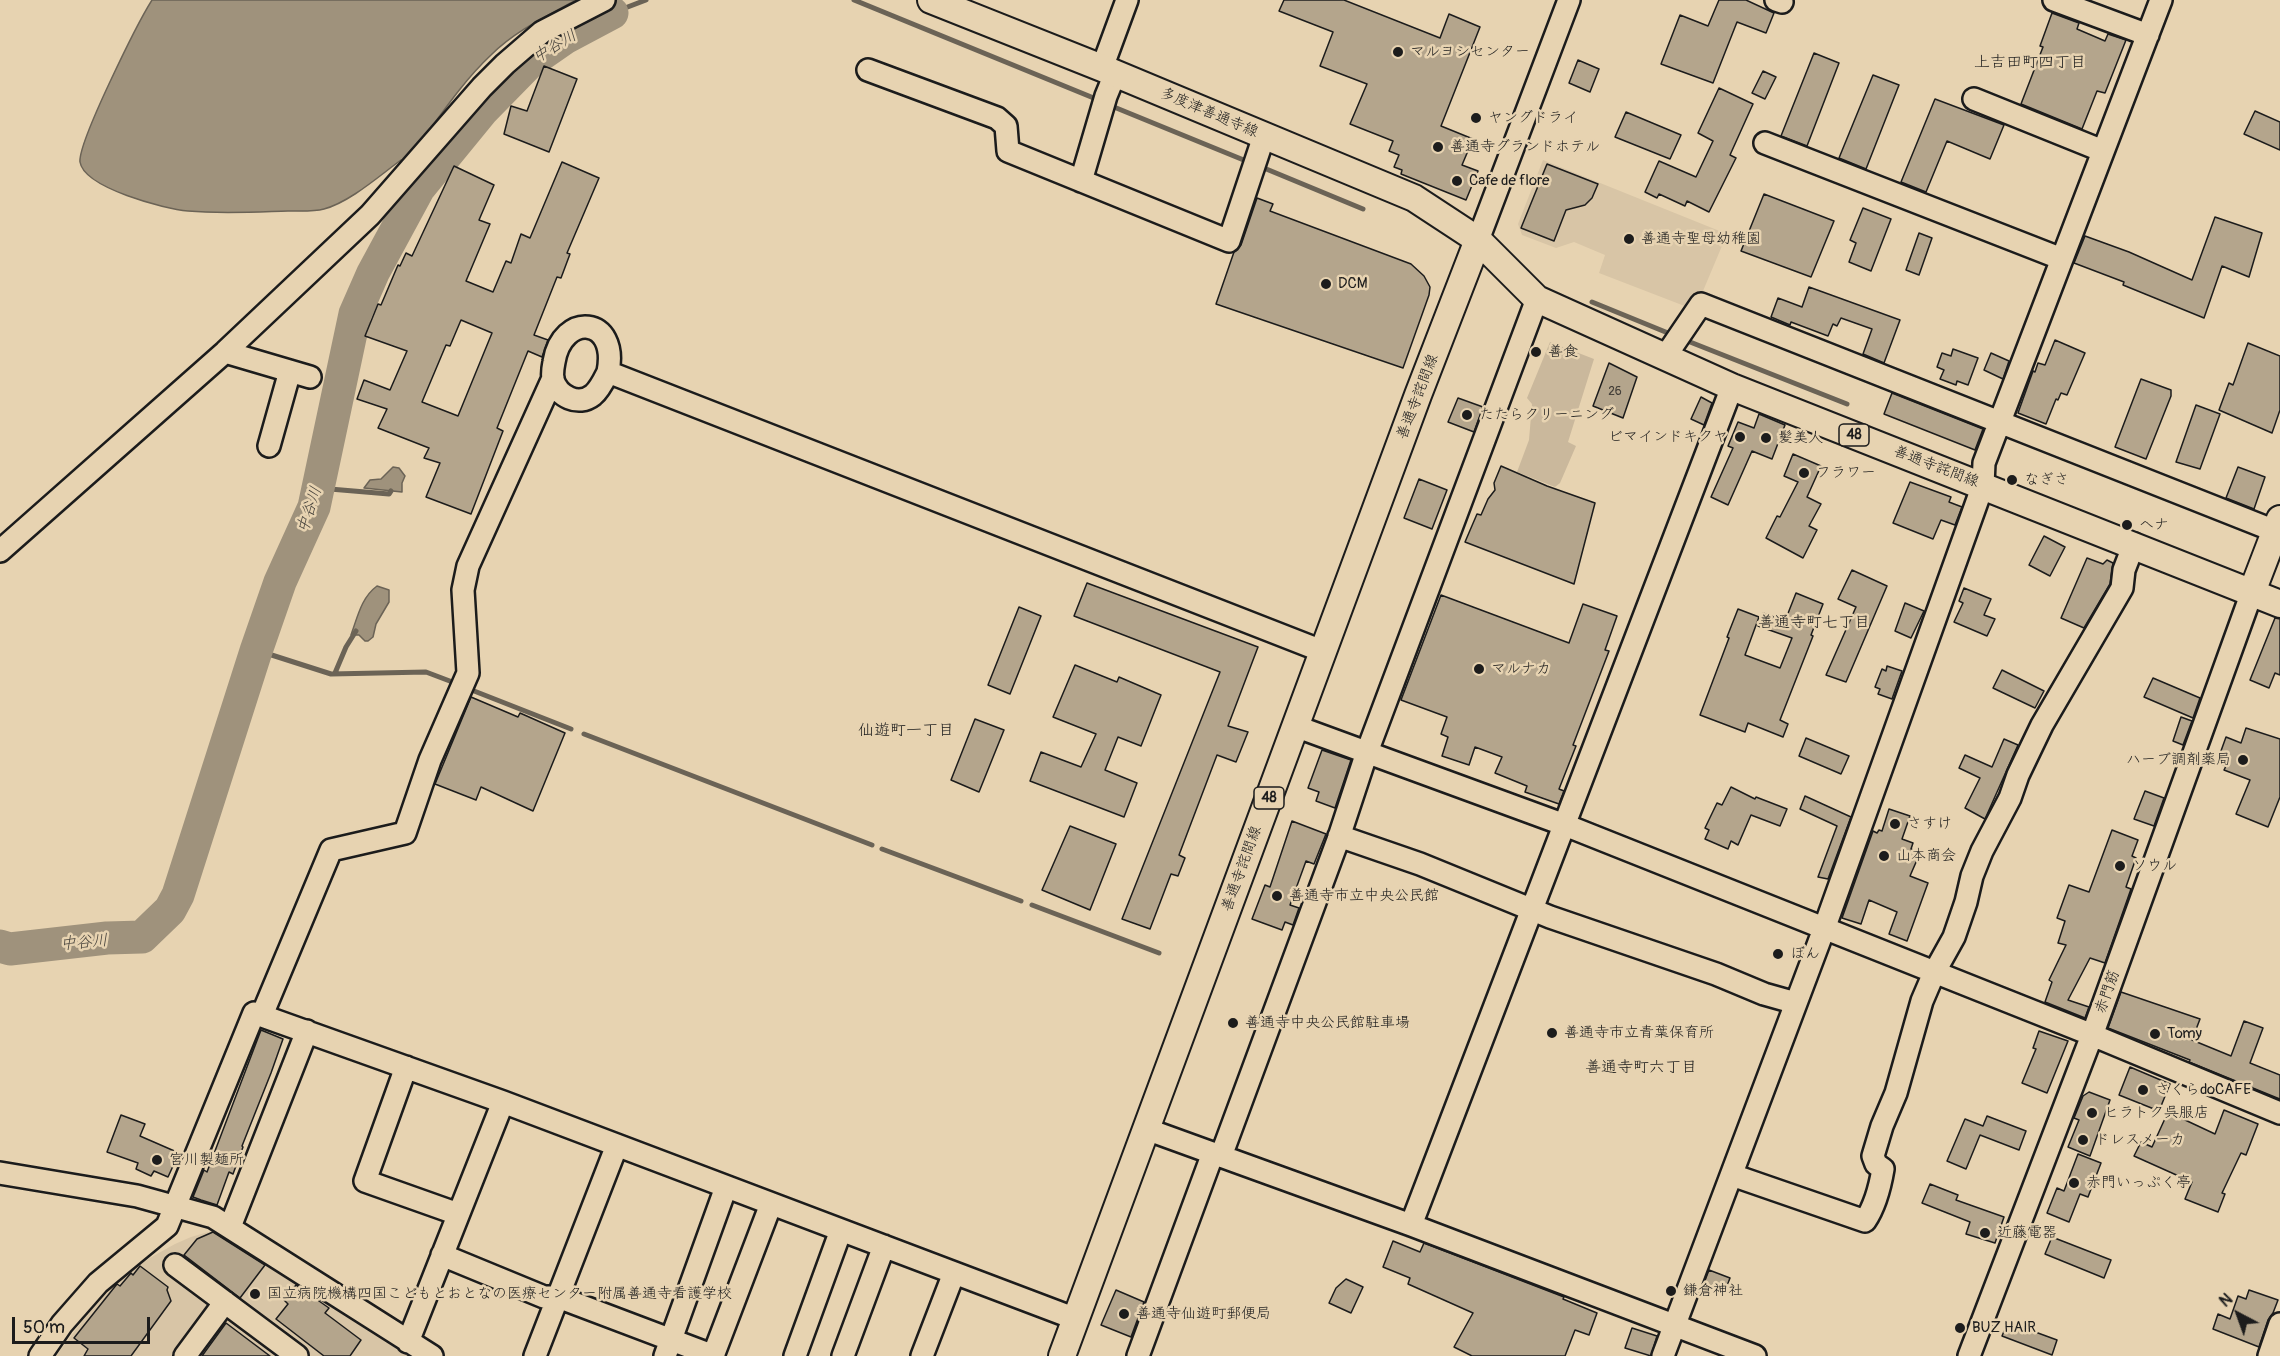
<!DOCTYPE html>
<meta charset="utf-8">
<style>
body{margin:0}
#map{position:relative;width:2280px;height:1356px;overflow:hidden;background:#e7d3b1;font-family:Pangolin,sans-serif}
canvas{display:block}
.north{position:absolute;left:2208px;top:1284px;width:60px;height:60px;-webkit-text-stroke:4px #e7d3b1;paint-order:stroke;rotate:319deg;font-size:16px;font-weight:700;line-height:24px;text-align:center;color:#1c1c1c}
.north::after{content:'';display:block;margin:auto;width:21px;height:27px;background:#1c1c1c;clip-path:polygon(50% 0,100% 100%,50% 72%,0 100%)}
.scale{position:absolute;left:12px;top:1317px;width:138px;height:27px;box-sizing:border-box;border:3px solid #1c1c1c;border-top:0;padding-left:8px;font-size:18px;line-height:21px;white-space:nowrap;color:#1c1c1c;-webkit-text-stroke:4px #e7d3b1;paint-order:stroke}
</style>
<div id="map">
<canvas width="2280" height="1356"></canvas>
<div class="north">N</div>
<div class="scale">50 m</div>
</div>
<script>
const ctx = document.querySelector('canvas').getContext('2d');
ctx.lineJoin = 'round';
function fillPath(path, color) { ctx.fillStyle = color; ctx.fill(path, 'evenodd'); }
function trace(path, color, width, dash) { ctx.strokeStyle = color; ctx.lineWidth = width; ctx.lineCap = dash ? 'butt' : 'round'; ctx.setLineDash(dash || []); ctx.stroke(path); }
function drawText(font, color, halo, rows, align = 'center') {
  ctx.font = font + ' Pangolin,"Klee One",sans-serif'; ctx.lineWidth = 5; ctx.setLineDash([]); ctx.textBaseline = 'middle'; ctx.strokeStyle = halo; ctx.fillStyle = color; for (const [text, x, y, turn = 0] of rows) {
    ctx.save(); ctx.translate(x, y); ctx.rotate((+turn || 0) * Math.PI / 180); ctx.textAlign = isNaN(turn) ? turn : align; if (halo) ctx.strokeText(text, 0, 0); ctx.fillText(text, 0, 0); ctx.restore();
  }
}
fillPath(new Path2D(`
 M1543 160 1727 234 1695 310 1599 273 1605 255 1574 242 1556 248 1522 235 1518 224Z
 M215 1230 410 1356H56L95 1304 128 1274 148 1259 175 1244 191 1237Z`), '#d8c5a6');
fillPath(new Path2D(`
 M1550 342 1594 359 1568 442 1576 446 1560 483 1555 487 1517 472 1529 440 1532 404 1527 398Z`), '#cab89c');
const water = new Path2D(`
 M152 0H576C547 16 515 31 491 55 458 86 433 127 405 163L401 160C379 176 350 202 324 209 313 212 300 211 288 211 255 212 221 214 188 211 165 209 84 188 80 162 78 142 138 22 152 0Z
 M393 467 399 468 405 476 402 483V492L364 488 370 480 381 479Z
 M377 586 389 590V602L376 624 373 637 368 641H365L359 635H351L352 632C358 615 362 597 377 586Z`);
fillPath(water, '#9f927c');
trace(water, '#6b6356', 1.5);
trace(new Path2D(`
 M854 0 1101 101
 M612 13 646 0
 M1109 105 1251 163
 M1259 166 1363 209
 M1592 302 1668 333
 M1685 340 1847 404
 M318 488 389 494 391 491
 M256 650 331 674 426 672 455 683
 M335 673 346 647 356 631
 M469 689 571 729
 M584 734 872 845
 M882 849 1021 901
 M1032 905 1159 953`), '#6b6356', 5);
trace(new Path2D(`
 M0 946 10 949 107 938 142 937 170 910 178 895 256 651 280 582 314 507 355 314 373 273 419 188 482 111 529 63 565 38 612 13`), '#9f927c', 33);
const building = new Path2D(`
 M1284 0H1344L1440 38 1449 14 1480 27 1441 126 1473 139 1462 165 1478 171 1466 200 1401 174 1402 170 1394 167 1399 155 1389 151 1393 141 1350 124 1367 84 1320 66 1333 32 1279 11Z
 M1719 0H1746L1774 13 1766 33 1737 22 1713 83 1661 64 1680 15 1708 26Z
 M2052 13 2079 23 2077 29 2105 41 2108 34 2126 40 2105 93 2097 91 2082 129 2021 104 2043 47 2040 46Z
 M1814 53 1839 63 1807 146 1781 136Z
 M1578 60 1599 69 1590 92 1569 83Z
 M544 66 577 79 549 152 504 134 511 106 527 111Z
 M1763 71 1776 77 1765 99 1752 93Z
 M1873 75 1899 85 1866 169 1839 158Z
 M1719 88 1753 104 1730 155 1736 158 1709 212 1687 201 1685 206 1659 194 1657 198 1645 192 1659 161 1696 177 1713 141 1698 133Z
 M1935 99 2004 125 1990 159 1947 141 1926 192 1901 182Z
 M2255 111 2280 122V150L2244 134Z
 M1626 112 1681 135 1670 159 1615 137Z
 M562 162 599 178 567 253 570 254 561 278 557 277 534 335 548 340 542 357 528 351 497 428 503 431 471 514 426 497 440 463 424 458 429 448 378 428 387 409 357 399 364 380 390 390 407 351 365 336 378 304 381 305 398 265 400 266 406 253 412 256 454 166 494 185 479 220 490 224 466 281 493 292 506 261 511 263 521 234 530 238ZM461 320 492 333 458 416 422 402 446 345 450 346Z
 M1547 164 1598 184 1592 198 1585 205 1566 210 1554 241 1521 228Z
 M1764 194 1834 221 1811 277 1741 251Z
 M1257 198 1273 204 1270 211 1411 264 1424 276 1430 287 1429 295 1403 368 1216 304 1234 252 1241 245Z
 M1863 208 1891 219 1871 271 1849 262 1856 243 1850 240Z
 M2215 217 2262 233 2249 277 2222 266 2204 318 2123 285 2124 282 2074 263 2085 236 2129 252 2192 280Z
 M1919 233 1932 238 1919 275 1906 270Z
 M1809 287 1900 320 1884 363 1863 354 1872 329 1841 318 1837 326 1833 324 1828 336 1791 322 1790 325 1771 317 1778 298 1802 307Z
 M2055 340 2085 353 2067 395 2061 393 2058 400 2056 399 2046 424 2018 413 2033 371 2035 372 2038 363 2045 365Z
 M2248 343 2280 356V410L2272 433 2219 410 2229 383 2233 385Z
 M1953 349 1978 358 1968 385 1957 381 1956 385 1940 379 1944 370 1937 367 1942 353 1951 356Z
 M1991 353 2009 361 2003 379 1984 370Z
 M1609 363 1637 377 1623 418 1593 406Z
 M2141 379 2171 390V396L2146 459 2115 447Z
 M1892 393 1983 429 1975 450 1884 414Z
 M1701 397 1712 403 1704 425 1691 419Z
 M1458 398 1483 407 1474 432 1448 422Z
 M2196 405 2220 414 2200 469 2176 462Z
 M1759 414 1785 425 1772 459 1752 451 1728 505 1711 497 1733 448 1728 446 1738 422 1754 428Z
 M1793 454 1821 466 1807 497 1821 504 1809 526 1817 530 1803 558 1766 538 1777 516 1780 517 1798 482 1784 476Z
 M1501 466 1547 486 1595 503 1574 584 1465 542 1477 514 1481 515 1488 499 1495 490 1494 483Z
 M2238 467 2265 477 2254 509 2226 498Z
 M1419 479 1447 490 1432 529 1404 518Z
 M1910 482 1951 497 1949 502 1962 507 1955 525 1941 520 1933 539 1893 523Z
 M2044 536 2065 547 2050 576 2029 565Z
 M2087 558 2103 564 2107 560 2113 563 2110 584 2084 628 2061 618Z
 M1852 570 1887 586 1846 682 1826 675 1856 607 1838 599Z
 M1087 583 1258 647 1228 726 1248 732 1236 762 1217 755 1179 855 1185 858 1178 876 1171 874 1150 929 1122 919 1220 672 1074 616Z
 M1964 588 1991 599 1984 615 1995 619 1987 636 1954 622 1963 603 1959 601Z
 M1796 593 1823 604 1811 635 1813 636 1780 720 1788 724 1783 737 1748 723 1745 732 1700 715 1729 638 1727 637 1738 609 1759 617 1745 655 1780 668 1792 638 1758 626 1763 613 1785 621Z
 M1441 595 1569 643 1583 604 1617 616 1605 650 1609 651 1573 745 1576 746 1559 789 1564 791 1559 804 1525 792 1527 786 1495 773 1502 757 1475 747 1469 765 1442 756 1448 737 1441 734 1447 717 1401 700Z
 M1905 603 1924 611 1911 638 1895 631Z
 M1019 607 1041 616 1010 694 988 685Z
 M2275 618 2280 619V675L2275 673 2269 688 2250 680Z
 M1075 665 1117 682 1119 677 1161 695 1141 746 1118 737 1105 770 1137 783 1124 817 1030 781 1041 752 1081 767 1096 734 1053 717Z
 M1887 666 1902 671 1892 699 1878 694 1880 689 1875 687 1882 669 1886 671Z
 M2002 670 2044 691 2035 708 1993 688Z
 M2153 678 2200 698 2193 718 2144 697Z
 M471 697 518 717 520 713 565 733 533 811 481 787 476 800 435 784Z
 M2181 717 2192 721 2183 745 2173 741Z
 M975 719 1004 730 979 792 951 780Z
 M2246 728 2280 739V797L2268 827 2236 814 2250 780 2224 770 2226 766 2217 762 2226 737 2241 743Z
 M1806 738 1849 756 1841 774 1799 756Z
 M2004 739 2018 745 1985 819 1965 808 1980 778 1959 768 1965 755 1992 767Z
 M1322 750 1351 760 1335 808 1316 801 1319 792 1308 788Z
 M1731 787 1755 799 1756 797 1787 809 1780 826 1751 815 1738 845 1731 841 1728 849 1705 839 1709 830 1705 828 1717 803 1722 805Z
 M2145 791 2164 798 2154 826 2134 819Z
 M1805 796 1851 817 1828 879 1818 877 1837 826 1800 809Z
 M1889 809 1910 816 1902 839 1913 843 1911 849 1920 853 1910 876 1928 883 1907 941 1889 934 1897 912 1869 900 1861 924 1842 918 1873 831 1877 833 1879 830 1882 831Z
 M1292 821 1326 834 1314 864 1306 861 1290 905 1299 908 1293 925 1285 922 1282 930 1252 919 1265 885 1270 887Z
 M1070 826 1116 844 1090 910 1042 890Z
 M2112 830 2138 840 2132 856 2136 858 2126 887 2131 889 2105 963 2090 958 2068 1000 2089 1007 2085 1018 2045 1002 2052 982 2049 980 2066 945 2058 943 2065 921 2057 918 2069 885 2089 892Z
 M2121 992 2200 1019 2192 1040 2231 1056 2244 1021 2263 1028 2250 1063 2280 1075V1099L2189 1062 2190 1060 2108 1028Z
 M261 1030 283 1039 271 1073 242 1146 243 1147 233 1174 229 1172 217 1205 201 1200 193 1197 204 1170 207 1172Z
 M2039 1031 2068 1041 2047 1093 2022 1083 2036 1049 2033 1048Z
 M2130 1067 2170 1084 2159 1111 2119 1095Z
 M2089 1092 2110 1100 2090 1156 2068 1147 2079 1120 2074 1118 2083 1096Z
 M2224 1110 2258 1124 2246 1155 2241 1153 2222 1193 2225 1194 2218 1212 2185 1199 2192 1182 2134 1156 2141 1142 2152 1147 2168 1112 2215 1134Z
 M121 1115 145 1124 140 1136 179 1153 168 1177 154 1171 151 1176 136 1169 138 1163 107 1152Z
 M1987 1116 2026 1131 2019 1150 1980 1135 1966 1169 1947 1161 1965 1119 1983 1126Z
 M2078 1154 2101 1163 2088 1197 2080 1194 2069 1222 2047 1213 2057 1188 2064 1191Z
 M1930 1184 1958 1195 1956 1200 2004 1217 1995 1243 1966 1234 1970 1222 1922 1203Z
 M213 1232 265 1265 240 1298 184 1255 197 1239Z
 M2052 1237 2111 1260 2104 1278 2045 1254Z
 M1393 1241 1420 1252 1424 1243 1564 1297 1563 1299 1597 1313 1589 1335 1575 1330 1565 1356H1472L1454 1347 1473 1313 1408 1284 1410 1278 1383 1267Z
 M140 1266 168 1287 167 1290 171 1301 131 1356H84L88 1349 74 1338 117 1284 120 1286 131 1273 133 1275Z
 M1709 1270 1730 1278 1725 1291 1704 1283Z
 M1346 1279 1363 1287 1351 1313 1329 1303 1336 1288Z
 M296 1285 329 1308 325 1313 361 1340 350 1356H324L276 1319 288 1304 284 1300Z
 M1116 1290 1144 1302 1131 1337 1101 1325Z
 M2249 1290 2278 1300 2273 1313 2268 1320 2259 1347 2213 1329 2218 1314 2230 1319 2238 1296 2246 1299Z
 M2008 1322 2057 1340 2052 1355 2002 1336Z
 M226 1323 270 1356H202Z
 M1632 1328 1657 1336 1651 1356 1625 1348Z`);
fillPath(building, '#b4a58c');
trace(building, '#1c1c1c', 1.5);
const minor = new Path2D(`
 M1776 0 1782 2
 M2054 0 2148 35
 M1102 68 1127 0
 M868 70 997 118 1006 126 1008 151 1229 241 1264 136
 M1974 99 2103 151
 M1765 143 2062 259
 M1081 181 1106 96 1115 74
 M1478 240 1569 0
 M225 352 310 377
 M1665 357 1701 304 2275 531
 M608 372C619 316 562 312 554 362 553 367 552 374 553 380 558 396 578 407 593 395 600 389 604 380 608 372L1322 651
 M269 446 290 371
 M0 551 225 352 370 215 482 87 505 64 542 32 604 0
 M1295 726 1565 825 2085 1032 2280 1113
 M1339 836 1420 864 1550 917 1716 974 1764 994 1796 1003
 M262 1015 331 850 405 833 430 760 468 673 463 590 468 566 553 378
 M406 1067 365 1181 458 1214
 M1146 1129 1411 1225 1755 1356
 M1221 1156 1338 840 1367 752 1537 299
 M0 1173 137 1196 213 1217 432 1356
 M1732 1175 1865 1221C1875 1206 1880 1187 1883 1169L1876 1164 1873 1156 1882 1126 1896 1093 1922 1001 1934 973 1954 937 1966 902 1972 876 1982 851 2010 798 2018 775 2042 725 2122 588 2124 570 2134 544
 M1411 1225 1732 387
 M230 1227 307 1031
 M442 1255 544 1297H558L714 1356
 M175 1265 297 1356
 M408 1342 503 1102
 M40 1356 62 1324 98 1283 167 1226 254 1013 503 1102 1076 1319
 M185 1356 225 1302
 M535 1356 617 1145
 M665 1356 726 1187
 M713 1356 771 1204
 M795 1356 841 1230
 M843 1356 884 1246
 M922 1356 954 1273
 M1138 1356 1213 1153
 M1663 1356 1824 929 1983 485 1984 463 2161 0
 M1969 1356 2094 1030 2252 592
 M2269 1356 2280 1324`);
const major = new Path2D(`
 M931 0 1102 68 1414 198 1478 240 1537 299 1732 387 2280 604
 M2252 592 2280 519
 M1062 1356 1418 395 1478 240`);
trace(minor, '#1c1c1c', 26);
trace(major, '#1c1c1c', 30);
trace(minor, '#e7d3b1', 21);
trace(major, '#e7d3b1', 26);
for (const [x, y, r, color] of [
 [1398,52,6,"#1c1c1c"],
 [1476,118,6,"#1c1c1c"],
 [1438,147,6,"#1c1c1c"],
 [1457,181,6,"#1c1c1c"],
 [1629,239,6,"#1c1c1c"],
 [1326,284,6,"#1c1c1c"],
 [1536,352,6,"#1c1c1c"],
 [1467,415,6,"#1c1c1c"],
 [1740,437,6,"#1c1c1c"],
 [1766,438,6,"#1c1c1c"],
 [1804,473,6,"#1c1c1c"],
 [2012,480,6,"#1c1c1c"],
 [2127,525,6,"#1c1c1c"],
 [1479,669,6,"#1c1c1c"],
 [2243,760,6,"#1c1c1c"],
 [1895,824,6,"#1c1c1c"],
 [1884,856,6,"#1c1c1c"],
 [2120,866,6,"#1c1c1c"],
 [1277,896,6,"#1c1c1c"],
 [1778,954,6,"#1c1c1c"],
 [1233,1023,6,"#1c1c1c"],
 [1552,1033,6,"#1c1c1c"],
 [2155,1034,6,"#1c1c1c"],
 [2143,1090,6,"#1c1c1c"],
 [2092,1113,6,"#1c1c1c"],
 [2083,1140,6,"#1c1c1c"],
 [157,1160,6,"#1c1c1c"],
 [2074,1183,6,"#1c1c1c"],
 [1985,1233,6,"#1c1c1c"],
 [1671,1291,6,"#1c1c1c"],
 [255,1294,6,"#1c1c1c"],
 [1124,1314,6,"#1c1c1c"],
 [1960,1328,6,"#1c1c1c"]
]) { const dot = new Path2D(); dot.arc(x, y, r, 0, 2 * Math.PI); ctx.fillStyle = color; ctx.fill(dot); trace(dot, '#e7d3b1', 2); }
drawText('12px', '#423e38', null, [
 ["26",1615,392]
]);
for (const [x, y, w] of [
 [1854,435,30],
 [1269,798,30]
]) { const box = new Path2D(); box.roundRect(x - w / 2, y - 11, w, 22, 4.5); ctx.fillStyle = '#e7d3b1'; ctx.fill(box); trace(box, '#1c1c1c', 1.5); }
drawText('bold 14px', '#1c1c1c', null, [
 ["48",1854,435],
 ["48",1269,798]
]);
drawText('15px', '#1c1c1c', '#e7d3b1', [
 ["マルヨシセンター",1410,52],
 ["ヤングドライ",1488,118],
 ["善通寺グランドホテル",1450,147],
 ["Cafe de flore",1469,181],
 ["善通寺聖母幼稚園",1641,239],
 ["DCM",1338,284],
 ["善食",1548,352],
 ["たたらクリーニング",1479,415],
 ["ビマインドキクヤ",1728,437,"right"],
 ["髪美人",1778,438],
 ["フラワー",1816,473],
 ["なぎさ",2024,480],
 ["ヘナ",2139,525],
 ["マルナカ",1491,669],
 ["ハーブ調剤薬局",2231,760,"right"],
 ["さすけ",1907,824],
 ["山本商会",1896,856],
 ["ソウル",2132,866],
 ["善通寺市立中央公民館",1289,896],
 ["ぼん",1790,954],
 ["善通寺中央公民館駐車場",1245,1023],
 ["善通寺市立青葉保育所",1564,1033],
 ["Tomy",2167,1034],
 ["さくらdoCAFE",2155,1090],
 ["ヒラトク呉服店",2104,1113],
 ["ドレスメーカ",2095,1140],
 ["宮川製麺所",169,1160],
 ["赤門いっぷく亭",2086,1183],
 ["近藤電器",1997,1233],
 ["鎌倉神社",1683,1291],
 ["国立病院機構四国こどもとおとなの医療センター附属善通寺看護学校",267,1294],
 ["善通寺仙遊町郵便局",1136,1314],
 ["BUZ HAIR",1972,1328]
], 'left');
drawText('15px', '#1c1c1c', '#e7d3b1', [
 ["多度津善通寺線",1209,113,23],
 ["善通寺詫間線",1418,397,-69],
 ["善通寺詫間線",1936,467,21],
 ["善通寺詫間線",1242,869,-70],
 ["赤門筋",2108,992,-70]
]);
drawText('italic 16px', '#433f39', '#e7d3b1', [
 ["中谷川",555,47,-31],
 ["中谷川",310,510,-72],
 ["中谷川",84,943,-5]
]);
drawText('16px', '#1c1c1c', '#e7d3b1', [
 ["上吉田町四丁目",2030,63],
 ["善通寺町七丁目",1814,623],
 ["仙遊町一丁目",906,731],
 ["善通寺町六丁目",1641,1068]
]);
</script>
